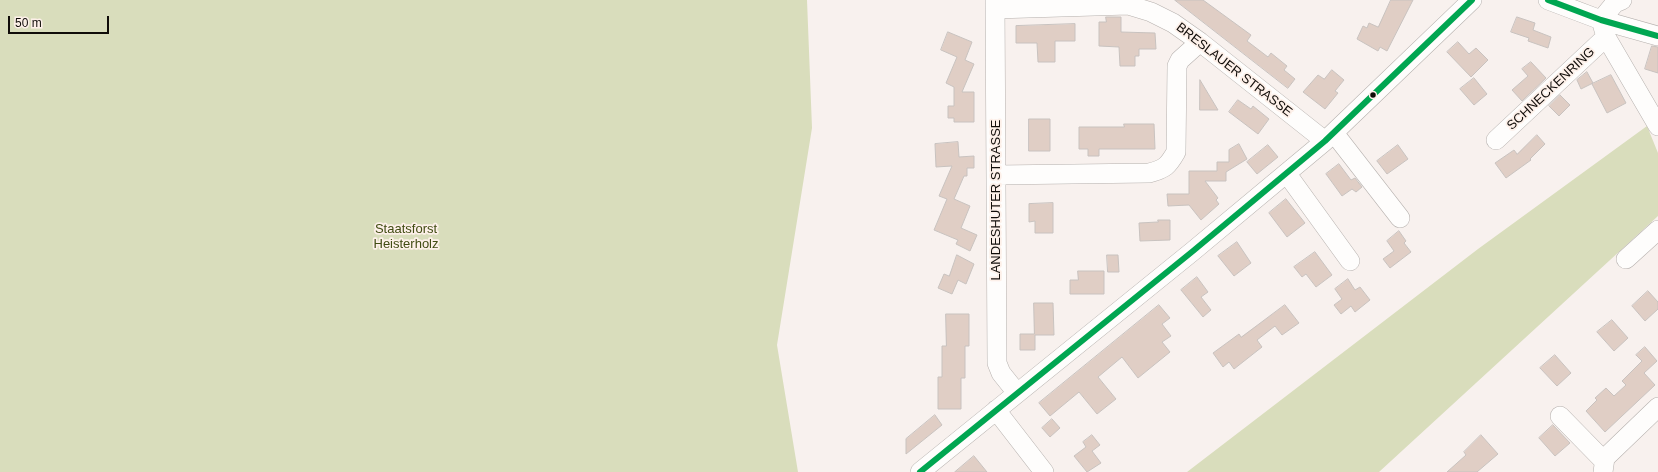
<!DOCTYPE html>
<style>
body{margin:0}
#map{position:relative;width:1658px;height:472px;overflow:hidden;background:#f8f1ee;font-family:Arial,sans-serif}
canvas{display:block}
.scale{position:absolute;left:8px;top:16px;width:101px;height:18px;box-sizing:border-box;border:2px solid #100c09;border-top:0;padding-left:5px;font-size:12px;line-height:14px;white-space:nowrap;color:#100c09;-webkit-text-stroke:3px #fdf0e9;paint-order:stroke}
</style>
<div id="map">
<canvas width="1658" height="472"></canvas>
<div class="scale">50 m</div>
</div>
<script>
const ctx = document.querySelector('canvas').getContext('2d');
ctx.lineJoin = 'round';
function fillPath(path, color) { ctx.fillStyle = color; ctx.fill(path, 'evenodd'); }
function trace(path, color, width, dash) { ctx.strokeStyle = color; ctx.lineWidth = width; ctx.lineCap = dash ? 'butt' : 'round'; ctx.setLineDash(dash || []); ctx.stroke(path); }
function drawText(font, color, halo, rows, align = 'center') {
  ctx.font = font + ' Arial,sans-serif'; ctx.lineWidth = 3.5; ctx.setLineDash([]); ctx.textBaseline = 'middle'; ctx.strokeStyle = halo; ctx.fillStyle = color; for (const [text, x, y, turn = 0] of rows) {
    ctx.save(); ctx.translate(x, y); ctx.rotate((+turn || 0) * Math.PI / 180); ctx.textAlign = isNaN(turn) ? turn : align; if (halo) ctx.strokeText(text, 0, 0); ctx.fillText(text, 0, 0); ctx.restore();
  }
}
fillPath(new Path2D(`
 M0 0H807L812 128 777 345 798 472H0Z
 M1647 126 1658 153V216L1379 472H1187L1478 249Z`), '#d9ddbc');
const building = new Path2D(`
 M1175 0H1203L1251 35 1247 41 1268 57 1271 53 1287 66 1284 70 1295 79 1288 88Z
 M1391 0H1413L1387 51 1380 47 1378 51 1357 39 1363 26 1367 28 1369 23 1378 27Z
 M1106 17H1121V32L1155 33 1156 49H1139V56H1135V66H1120L1119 47 1099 46V22H1106Z
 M1517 17 1535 23 1533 30 1551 37 1548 48 1528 41 1529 38 1511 32Z
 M1075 24V41H1055V62H1038L1037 43H1016V26Z
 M948 32 972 42 965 60 974 64 962 92H974V122H954V118H948V106H954V87L946 83 957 57 941 50Z
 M1458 42 1469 54 1476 48 1488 60 1471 77 1447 52Z
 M1652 46 1658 47V73L1645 69Z
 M1531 62 1546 78 1522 101 1512 90 1528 76 1522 69Z
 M1332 70 1344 80 1335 91 1338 93 1325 109 1303 92 1318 75 1324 79Z
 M1587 72 1593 83 1581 89 1577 80Z
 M1611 75 1626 103 1607 113 1592 84Z
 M1474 78 1487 94 1474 105 1460 89Z
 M1200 80 1218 110H1200Z
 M1560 95 1570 105 1559 116 1549 106Z
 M1238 100 1251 109 1253 106 1269 119 1258 134 1229 112Z
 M1029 119H1050V151H1029Z
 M1124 124H1154L1155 149H1099V156H1088V149H1079V127H1124Z
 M1537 135 1545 144 1530 159 1531 160 1506 178 1495 163 1514 150 1517 154Z
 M958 142 959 157 974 156V168H967V176H964L954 199 970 206 961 228 977 235 970 251 956 244 958 240 934 230 947 199 939 196 952 166 936 167 935 144Z
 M1239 144 1247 159 1226 172V181H1205L1218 198 1216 200 1219 204 1201 220 1189 205 1168 206 1167 194H1189V171H1217V162H1229V150Z
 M1268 145 1278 157 1257 174 1247 162Z
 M1398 145 1408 159 1387 174 1377 161Z
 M1339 164 1351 180 1355 178 1362 187 1356 192 1352 189 1342 196 1326 174Z
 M1286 199 1305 223 1287 237 1269 213Z
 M1053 203V233H1035V221L1029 222V204Z
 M1158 220H1170V240L1140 241 1139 223 1158 222Z
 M1399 231 1406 241 1404 243 1411 252 1390 268 1383 259 1394 251 1387 241Z
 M1237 242 1251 263 1234 276 1218 256Z
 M1315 252 1332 275 1316 287 1306 274 1302 277 1294 267Z
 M957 255 974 264 966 284 958 280 952 294 938 288 944 274 949 276Z
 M1107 255H1118L1119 272H1108Z
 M1078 271H1104V294H1070V280H1078Z
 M1197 277 1208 292 1201 297 1211 310 1203 317 1181 290Z
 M1348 279 1355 290 1360 287 1370 300 1355 312 1351 306 1341 314 1334 305 1342 299 1335 289Z
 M1648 291 1658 302V309L1645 321 1632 306Z
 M1034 303H1053L1054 335H1035V350H1020V334H1034Z
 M1159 305 1170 318 1162 324 1171 336 1162 342 1170 352 1138 378 1122 357 1098 377 1116 399 1097 414 1079 392 1050 416 1039 403Z
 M1285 305 1299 323 1282 335 1275 326 1257 340 1262 347 1234 369 1229 362 1223 367 1213 353 1239 334 1241 337Z
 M946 314H969V346H965V378H961V409H938V377H942V346H946Z
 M1612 320 1628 338 1614 351 1597 332Z
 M1645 347 1657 361 1644 373 1655 385 1605 432 1586 411 1597 400 1595 398 1606 388 1614 396 1626 385 1622 381 1642 361 1636 355Z
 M1555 355 1571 373 1557 386 1540 368Z
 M935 415 942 425 906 454V439Z
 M1052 419 1060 428 1050 437 1042 428Z
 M1553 425 1570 443 1555 456 1539 438Z
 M1092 435 1100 445 1092 451 1101 463 1087 472 1074 456 1086 447 1083 442Z
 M1481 435 1498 454 1477 472H1447L1466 455 1464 452Z
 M974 456 987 472H955Z`);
fillPath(building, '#e0cec5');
trace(building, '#c8c2bf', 1);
const minor = new Path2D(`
 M995 0 997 363 1001 373 1017 393
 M1548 0 1601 20 1658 36
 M1622 0 1615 3 1601 20 1606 37 1658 126
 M995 9 1128 5 1151 12 1173 23 1200 42 1325 141
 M1334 133 1400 218
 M1496 140 1606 37
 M1287 174 1350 261
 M997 175 1149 173C1165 169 1168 166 1176 152L1177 66 1180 60 1200 42
 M1626 259 1658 230
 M996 410 1044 472
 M1560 416 1604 461
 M920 472 1193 251 1325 141 1472 0
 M1603 472 1605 458 1658 407`);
trace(minor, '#b5b0ad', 20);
trace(minor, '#fefdfc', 19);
trace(new Path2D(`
 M1548 0 1601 20 1658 36
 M920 472 1193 251 1325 141 1472 0`), '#00a651', 6);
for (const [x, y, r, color] of [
 [1373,95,3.5,"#100c09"]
]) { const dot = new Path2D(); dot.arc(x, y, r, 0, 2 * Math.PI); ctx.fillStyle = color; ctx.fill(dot); trace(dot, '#fdf0e9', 1.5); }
drawText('13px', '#100c09', '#fdf0e9', [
 ["BRESLAUER STRASSE",1234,70,38],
 ["SCHNECKENRING",1551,89,-43],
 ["LANDESHUTER STRASSE",996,200,-90]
]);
drawText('13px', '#414c13', '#fdf0e9', [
 ["Staatsforst",406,229],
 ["Heisterholz",406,244]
]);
</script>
